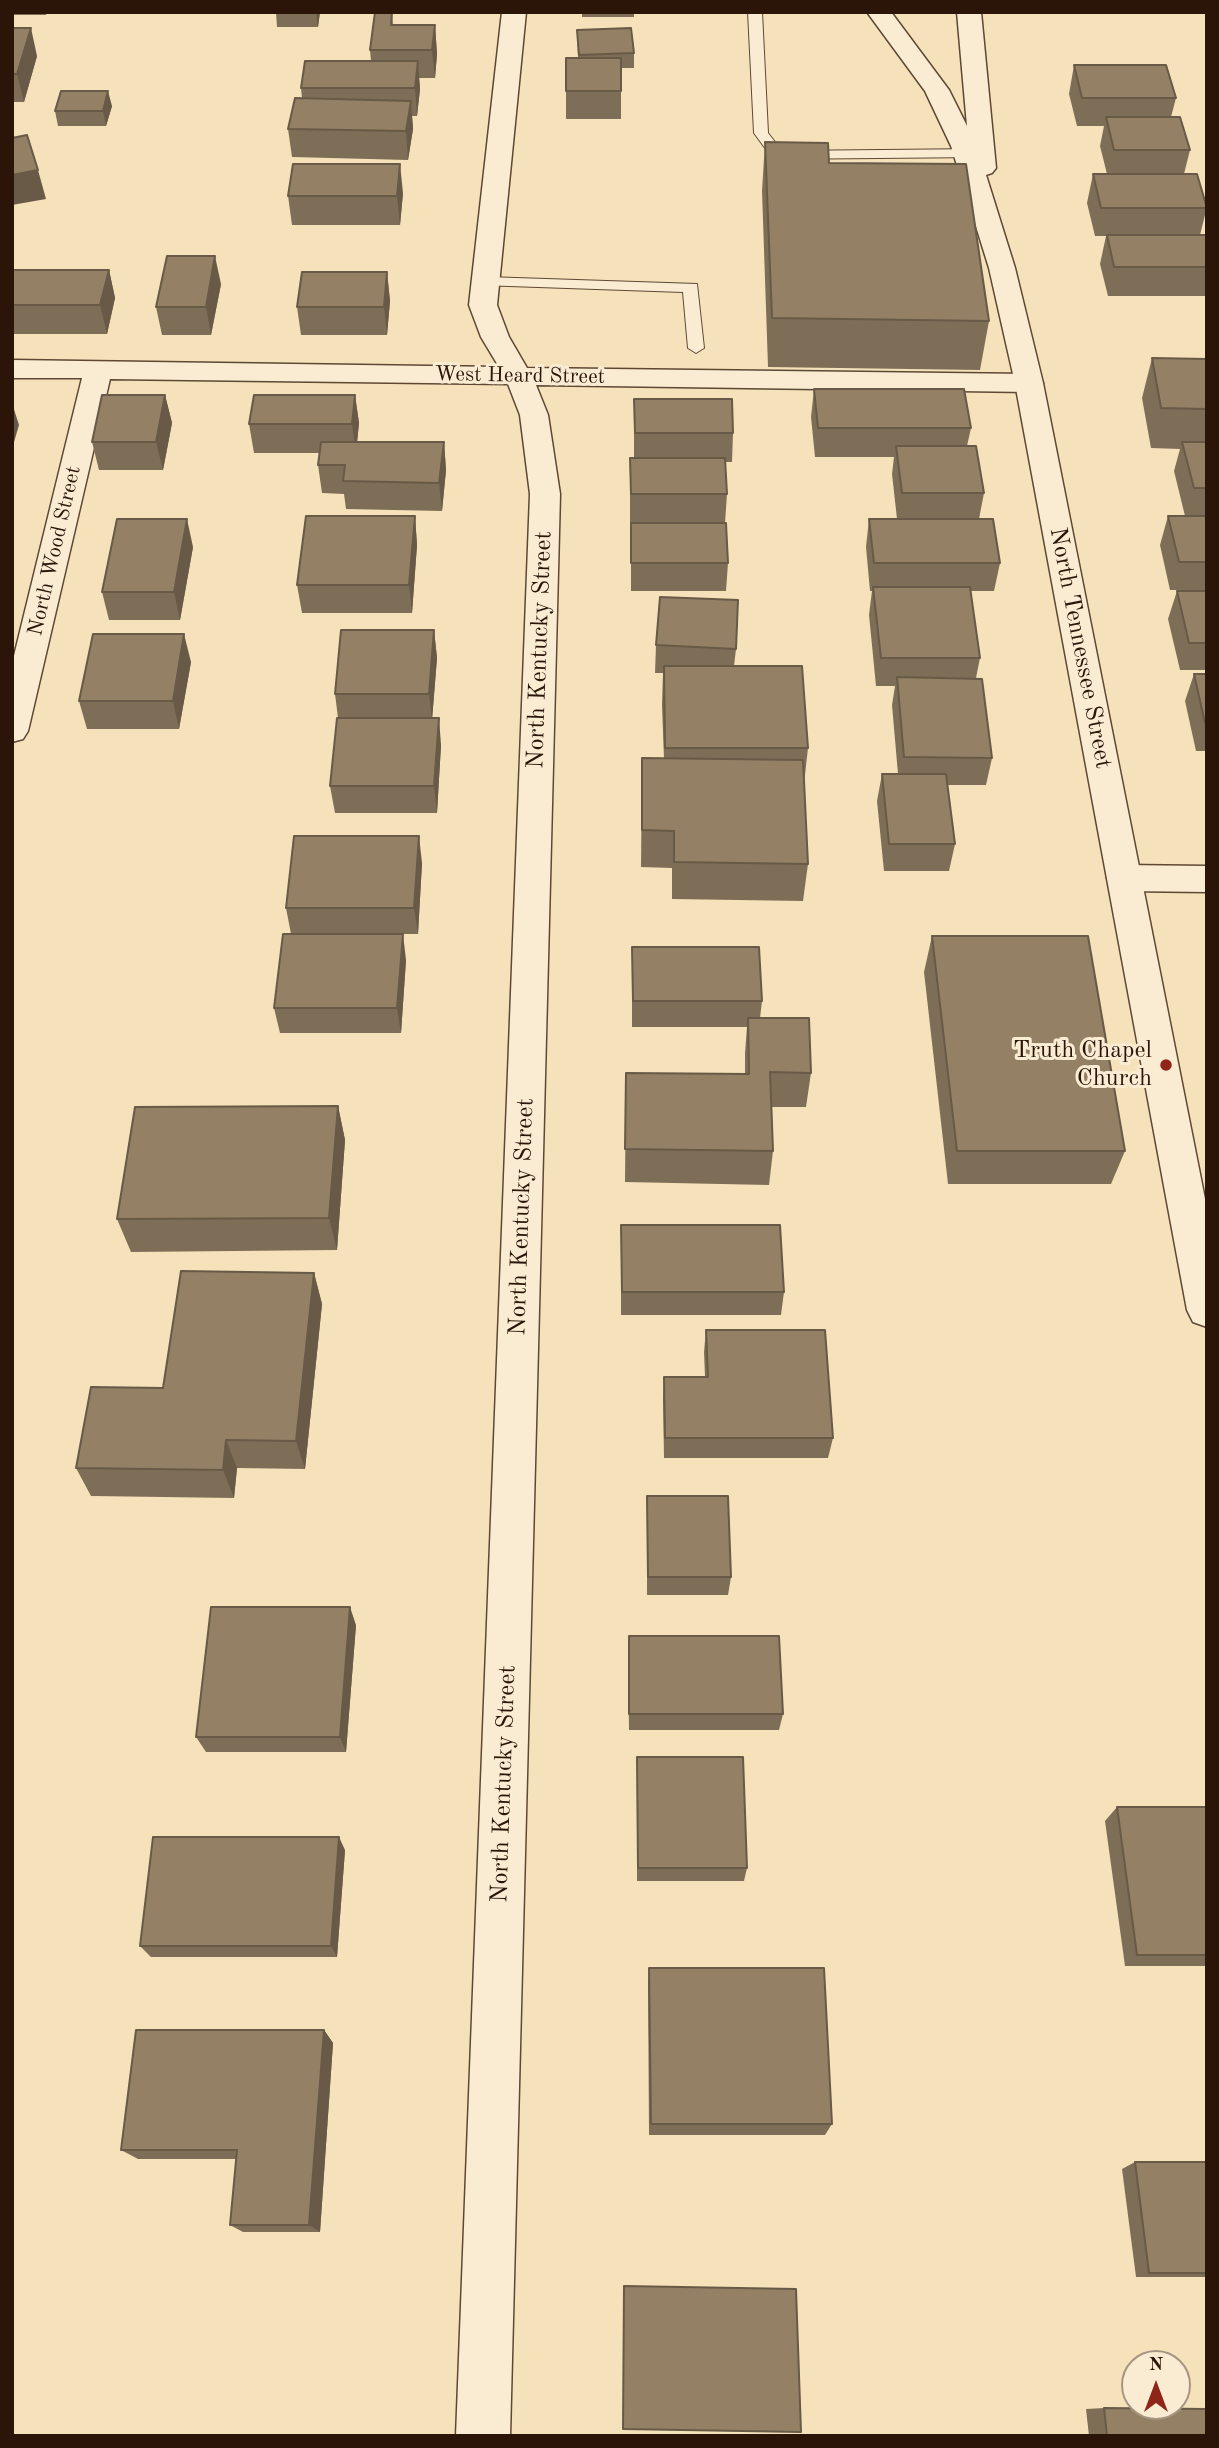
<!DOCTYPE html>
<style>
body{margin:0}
#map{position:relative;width:1219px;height:2448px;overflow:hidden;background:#f6e2ba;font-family:"Old Standard TT",serif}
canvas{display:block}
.frame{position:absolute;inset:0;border:14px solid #2a1508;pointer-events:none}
.north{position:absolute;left:1121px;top:2350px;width:70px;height:70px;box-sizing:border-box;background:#f9ecd2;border:2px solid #a69681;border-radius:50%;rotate:0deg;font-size:19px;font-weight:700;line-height:28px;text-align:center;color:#2a1508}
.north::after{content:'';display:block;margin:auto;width:24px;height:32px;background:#8f2418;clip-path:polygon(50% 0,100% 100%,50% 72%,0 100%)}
</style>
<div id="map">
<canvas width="1219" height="2448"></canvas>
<div class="frame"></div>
<div class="north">N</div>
</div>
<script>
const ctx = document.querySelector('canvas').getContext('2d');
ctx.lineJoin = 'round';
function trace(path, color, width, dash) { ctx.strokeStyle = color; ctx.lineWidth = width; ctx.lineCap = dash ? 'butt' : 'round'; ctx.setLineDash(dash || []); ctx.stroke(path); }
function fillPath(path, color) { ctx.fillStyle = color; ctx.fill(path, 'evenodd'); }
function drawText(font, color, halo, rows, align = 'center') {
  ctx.font = font + ' "Old Standard TT",serif'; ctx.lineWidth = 6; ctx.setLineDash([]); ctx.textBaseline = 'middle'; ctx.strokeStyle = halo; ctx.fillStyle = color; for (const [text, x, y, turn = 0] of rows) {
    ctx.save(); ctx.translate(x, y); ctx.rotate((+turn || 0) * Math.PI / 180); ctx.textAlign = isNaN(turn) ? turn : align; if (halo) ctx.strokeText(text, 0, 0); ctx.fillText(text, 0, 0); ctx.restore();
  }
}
const service = new Path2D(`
 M748 12H762L768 133 782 151 982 149 989 153 982 157 773 159 754 133Z
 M486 277 697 284 704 348 696 353 688 348 683 292 480 285 478 282 480 279Z`);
const minor = new Path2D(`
 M502 12H526L497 305 509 337 527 368 1029 374 1039 377 1043 383 1039 389 1029 392 536 385 548 415 560 494 510 2436H456L530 494 520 415 508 384 110 379 28 731 23 739 12 742V664L82 378H12V360L499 367 481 337 469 305Z
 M1124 865 1207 866V892L1124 891 1112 887 1107 878 1112 869Z`);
const tertiary = new Path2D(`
 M867 12H891L949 90 967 126 957 12H981L996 168 992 173 986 175 1015 268 1043 383 1207 1209V1327L1193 1322 1187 1310 1015 383 989 268 951 146 925 91Z`);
trace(service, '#5d4834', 2);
trace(minor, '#5d4834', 3);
trace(tertiary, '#5d4834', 3);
fillPath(service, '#f9ecd2');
fillPath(minor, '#f9ecd2');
fillPath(tertiary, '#f9ecd2');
fillPath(new Path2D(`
 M12 12H47L46 15H12Z
 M276 12H320L318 27H277Z
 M359 12H462V13H392L393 25H435L437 54 435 78H419L420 89 417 116H412L413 129 408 160 292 157 288 129 302 98 301 88 371 61 370 50 375 13Z
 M582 12H634V17H582Z
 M12 28 37 56 24 102H12Z
 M577 30 634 53V68H621V119H566V91L578 58Z
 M1074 65 1176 98 1171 117 1190 150 1184 174 1207 207 1200 235H1207V296H1108L1100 264 1106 236H1095L1087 203 1093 174H1107L1100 146 1104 126H1077L1069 94Z
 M112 106 106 126H58L55 111Z
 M765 142 829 163 989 321 980 370 768 367 762 191Z
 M403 193 400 225H292L288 196Z
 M109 270 115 298 107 334H12V271Z
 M387 272 390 301 387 335H301L297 307Z
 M221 284 211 335H162L156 307Z
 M1152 358 1207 359V590H1170L1160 545 1168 516H1185L1174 471 1180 449 1151 448 1142 398Z
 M814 389 971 428 967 446 984 493 979 519 1000 563 994 591H970L980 658 976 678 992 758 986 785H947L955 844 949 871H884L877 801 882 774H898L892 705 895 686H876L869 615 872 591H870L866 547 869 519H897L892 474 894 457H815L811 417Z
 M165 395 172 423 163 470H99L92 442Z
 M355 395 359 423 357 442H444L446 470 442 511 346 509 344 494 322 493 318 465 320 453H254L249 424Z
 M634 399 733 433 732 462H725L727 494 725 523H630V458H634Z
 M415 516 417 545 412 613H302L297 585Z
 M631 523 728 563 726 591H631Z
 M193 547 180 620H109L102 592Z
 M1177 591H1207V670H1180L1168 619Z
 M434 630 437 658 432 718 441 745 437 813H335L330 786 338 718 335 694Z
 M656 645 736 649 734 666 808 748 804 784 808 864 803 901 672 899V868L641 867 642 758 664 759 662 705 663 673H655Z
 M191 662 179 729H87L79 701Z
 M1194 674H1207V751H1196L1185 701Z
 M422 863 418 934H291L286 908Z
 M932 936 1125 1151 1111 1184H948L924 972Z
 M632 947 762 1001 760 1018 811 1073 806 1107H772L773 1151 769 1185 625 1182 626 1073 745 1074V1053L747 1027H632Z
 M406 960 401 1033H280L274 1008Z
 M338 1106 345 1140 337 1250 131 1252 117 1219Z
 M621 1225 784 1292 781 1315H621Z
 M314 1273 322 1304 305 1469 237 1468 234 1498 91 1496 76 1468 163 1388Z
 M706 1330 833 1438 828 1458H664L663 1398 664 1377H705L704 1352Z
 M647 1496 731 1577 728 1595H647Z
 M356 1625 346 1752H206L196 1737Z
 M628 1653 783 1714 779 1730H629Z
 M637 1757 747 1868 744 1881H637Z
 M1117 1807H1207V1966H1125L1105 1821Z
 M345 1850 337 1957H151L140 1946Z
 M649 1968 832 2124 825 2135H649L648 1983Z
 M324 2030 333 2043 320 2232H243L230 2225 236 2159H138L121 2150Z
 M1135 2162H1207V2277H1136L1122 2169Z
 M1104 2408 1207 2436H1089L1086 2409Z`), '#7f6e57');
fillPath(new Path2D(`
 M316 12H320L318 27 316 13Z
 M435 25 437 54 435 78 432 50Z
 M31 28 37 56 24 102 17 74Z
 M418 61 420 89 417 116 415 88Z
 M108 91 112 106 106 126 103 111Z
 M411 101 413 129 408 160 406 131Z
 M400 164 403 193 400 225 397 196Z
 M38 170 46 199 12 205V175Z
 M215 256 221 284 211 335 206 307Z
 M109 270 115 298 107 334 100 305Z
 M387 272 390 301 387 335 384 307Z
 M165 395 172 423 163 470 156 442Z
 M355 395 359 423 356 453 352 424Z
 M12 403 19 425 12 449Z
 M444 442 446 470 442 511 439 483Z
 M415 516 417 545 412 613 409 585Z
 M187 519 193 547 180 620 174 592Z
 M434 630 437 658 432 721 429 694Z
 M184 634 191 662 179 729 173 701Z
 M439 718 441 745 437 813 434 786Z
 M419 836 422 863 418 934 414 908Z
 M403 934 406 960 401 1033 397 1008Z
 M338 1106 345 1140 337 1250 329 1218Z
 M314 1273 322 1304 305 1469 296 1441Z
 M226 1440 237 1468 234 1498 223 1470Z
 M350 1607 356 1625 346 1752 340 1737Z
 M339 1837 345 1850 337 1957 331 1946Z
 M324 2030 333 2043 320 2232 309 2225Z`), '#685a47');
const building = new Path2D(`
 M276 12H316L275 13Z
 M375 12H392L391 25H435L432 50H370Z
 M12 28H31L17 74H12Z
 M631 28 634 53 579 55 577 30Z
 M566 58H621V91H566Z
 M305 61H418L415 88H301Z
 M1074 65H1166L1176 98H1082Z
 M61 91H108L103 111H55Z
 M295 98 411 101 406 131 288 129Z
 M1106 117H1180L1190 150H1114Z
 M27 135 38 170 12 175V138Z
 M765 142 828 143 829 163 966 164 989 321 772 318Z
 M293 164H400L397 196H288Z
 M1093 174H1197L1207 208H1101Z
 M1107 235H1207V267H1114Z
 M167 256H215L206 307H156Z
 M13 270H109L100 305H12Z
 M302 272H387L384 307H297Z
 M1152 358 1207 359V409L1161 408Z
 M814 389H964L971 428H818Z
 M102 395H165L156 442H92Z
 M254 395H355L352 424H249Z
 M634 399H732L733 433H635Z
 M321 442H444L439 483 343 481 345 465H318Z
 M1182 442H1207V488H1194Z
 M896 446H976L984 493H902Z
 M630 458H725L727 494H631Z
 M306 516H415L409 585H297Z
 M1168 516H1207V562H1179Z
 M117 519H187L174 592H102Z
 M869 519H993L1000 563H874Z
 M631 523H726L728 563H631Z
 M873 587H970L980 658H881Z
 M1177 591H1207V643H1189Z
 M660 597 738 600 736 649 656 645Z
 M341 630H434L429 694H335Z
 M93 634H184L173 701H79Z
 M664 666H802L808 748H665Z
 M1194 674H1207V723H1205Z
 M897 677 982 679 992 758 904 757Z
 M337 718H439L434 786H330Z
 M642 758 803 760 808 864 674 862V831L642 830Z
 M882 774H946L955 844H889Z
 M294 836H419L414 908H286Z
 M283 934H403L397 1008H274Z
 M932 936H1088L1125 1151H957Z
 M632 947H759L762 1001H633Z
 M748 1018H809L811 1073 770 1072 773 1151 625 1149 626 1073 749 1074Z
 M338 1106 329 1218 117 1219 135 1107Z
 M621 1225H780L784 1292H622Z
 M181 1271 314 1273 296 1441 226 1440 223 1470 76 1468 91 1387 163 1388Z
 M706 1330H825L833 1438H665L664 1377H708Z
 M647 1496H728L731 1577H648Z
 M211 1607H350L340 1737H196Z
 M629 1636H779L783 1714H629Z
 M637 1757H743L747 1868H638Z
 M1117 1807H1207V1955H1137Z
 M153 1837H339L331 1946H140Z
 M649 1968H824L832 2124H651Z
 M136 2030H324L309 2225H230L237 2150H121Z
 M1135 2162H1207V2273H1149Z
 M624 2286 796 2289 801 2432 623 2429Z
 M1104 2408 1207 2409V2436H1107Z`);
fillPath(building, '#948065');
trace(building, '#685a47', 2);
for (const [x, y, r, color] of [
 [1166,1065,7,"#8f2418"]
]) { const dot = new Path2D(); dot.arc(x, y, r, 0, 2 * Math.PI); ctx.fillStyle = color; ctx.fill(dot); trace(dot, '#f9ecd2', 2.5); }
drawText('21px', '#2a1508', '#f9ecd2', [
 ["West Heard Street",520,376,1],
 ["North Wood Street",55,551,-77]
]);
drawText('24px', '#2a1508', '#f9ecd2', [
 ["North Tennessee Street",1080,648,79],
 ["North Kentucky Street",540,650,-88],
 ["North Kentucky Street",522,1217,-88],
 ["North Kentucky Street",504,1784,-88]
]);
drawText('24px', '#2a1508', '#f9ecd2', [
 ["Truth Chapel",1152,1051],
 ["Church",1152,1079]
], 'right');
</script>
